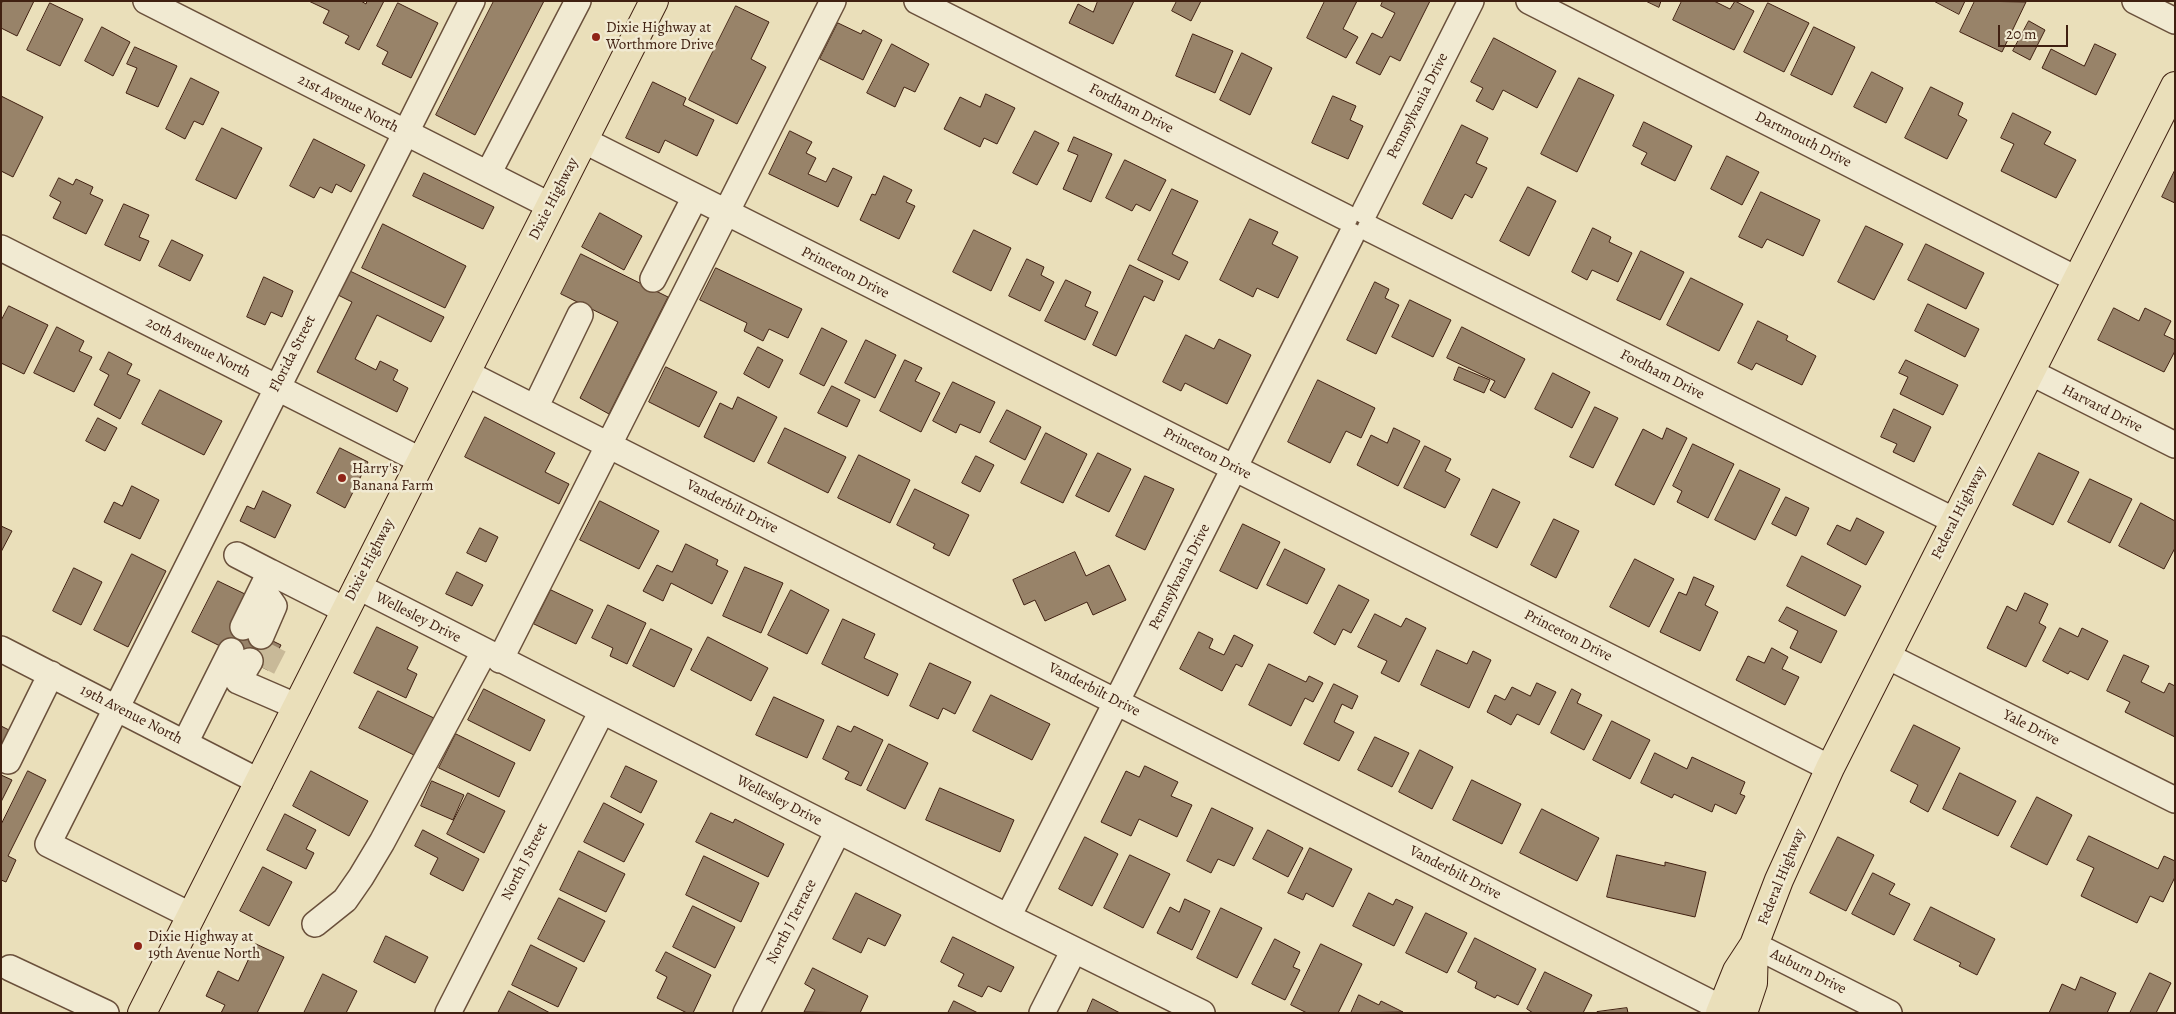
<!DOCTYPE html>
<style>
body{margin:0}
#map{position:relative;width:2176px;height:1014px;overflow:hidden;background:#eadfba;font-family:Alegreya,serif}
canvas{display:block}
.frame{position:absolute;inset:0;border:2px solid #402011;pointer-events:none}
.scale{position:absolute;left:1998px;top:25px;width:70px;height:22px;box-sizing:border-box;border:2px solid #402011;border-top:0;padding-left:6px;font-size:15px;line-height:18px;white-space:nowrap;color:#402011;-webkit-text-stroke:4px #f1ead2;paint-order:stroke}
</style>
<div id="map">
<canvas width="2176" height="1014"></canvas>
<div class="frame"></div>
<div class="scale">20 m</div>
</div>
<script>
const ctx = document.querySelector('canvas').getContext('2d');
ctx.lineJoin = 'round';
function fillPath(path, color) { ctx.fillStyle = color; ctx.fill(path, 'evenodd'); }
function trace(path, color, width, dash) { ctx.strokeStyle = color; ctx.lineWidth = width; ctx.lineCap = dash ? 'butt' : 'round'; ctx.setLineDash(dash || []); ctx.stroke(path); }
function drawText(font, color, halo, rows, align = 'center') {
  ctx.font = font + ' Alegreya,serif'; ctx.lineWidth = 5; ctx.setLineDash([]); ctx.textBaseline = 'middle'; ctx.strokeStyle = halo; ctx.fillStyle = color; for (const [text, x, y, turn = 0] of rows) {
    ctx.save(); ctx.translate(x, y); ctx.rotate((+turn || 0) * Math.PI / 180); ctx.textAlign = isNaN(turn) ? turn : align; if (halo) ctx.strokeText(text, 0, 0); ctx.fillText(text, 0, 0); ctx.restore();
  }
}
const building = new Path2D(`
 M3 1H34L17 36 1 28V5Z
 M309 1H361L366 4 367 1H384L359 50 345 43 349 36 323 23 329 11Z
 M494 1H544L475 135 436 115Z
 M1098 1H1134L1113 44 1069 23 1078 4 1093 12Z
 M1177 1H1201L1191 21 1172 11Z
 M1325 1H1357L1343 29 1358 37 1346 58 1307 38Z
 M1383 1H1430L1400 61 1390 56 1380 75 1356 63 1372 33 1382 38 1395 13 1381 6Z
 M1646 1H1661L1659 7Z
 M1682 1H1714L1730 9 1735 1 1754 11 1734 50 1673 20Z
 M1934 1H1965L1959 14Z
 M1975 1 2026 2 2002 52 1960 32Z
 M50 3 83 19 60 66 27 50Z
 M398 3 438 23 411 78 382 64 388 52 377 46Z
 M1768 3 1809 23 1784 72 1744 52Z
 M736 6 769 22 751 59 766 67 737 124 689 100Z
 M2029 21 2045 30 2030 60 2013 51Z
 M838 23 861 34 863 30 882 40 863 80 820 59Z
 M102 27 130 42 113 76 85 61Z
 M1814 27 1855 47 1832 95 1791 75Z
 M1193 34 1233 51 1215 93 1176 76Z
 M1494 38 1556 71 1537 108 1503 90 1493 110 1476 101 1483 88 1471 82Z
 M892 44 929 64 915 92 904 87 895 107 867 93Z
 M2095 44 2116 54 2096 95 2042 68 2051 49 2084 66Z
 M135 47 177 66 158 107 126 93 137 68 127 64Z
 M1242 53 1272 68 1250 115 1220 100Z
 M1872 72 1903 88 1886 123 1854 107Z
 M191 78 219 92 203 125 194 121 185 139 166 129Z
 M1579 78 1614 95 1577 172 1541 154Z
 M653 82 686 98 683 105 714 120 697 156 665 140 659 153 626 138Z
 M1931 87 1963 103 1958 115 1967 120 1947 159 1905 138Z
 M986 94 1015 108 997 144 984 138 980 147 944 129 960 97 980 107Z
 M1 96 43 117 13 177 1 171Z
 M1333 96 1356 106 1350 120 1363 126 1348 159 1312 143Z
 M2013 113 2051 132 2044 144 2076 160 2056 198 2001 171 2014 144 2001 138Z
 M1644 122 1692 146 1675 181 1641 164 1647 153 1633 146Z
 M1462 125 1488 138 1476 163 1487 168 1472 198 1465 194 1452 219 1423 204Z
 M222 128 262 148 236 199 196 180Z
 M790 131 812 142 806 153 816 158 808 174 826 182 833 168 852 177 838 207 769 174Z
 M1035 131 1059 143 1037 185 1013 173Z
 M1074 137 1112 154 1091 202 1063 189 1078 155 1068 151Z
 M314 139 365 165 351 192 336 184 332 193 320 187 314 198 290 186Z
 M1727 156 1759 172 1742 205 1711 189Z
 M1125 160 1166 180 1150 211 1136 204 1132 211 1106 198Z
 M2175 170V203L2162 197Z
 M424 173 494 207 483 229 413 196Z
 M884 176 912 190 906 202 915 206 899 239 860 220 872 194 875 195Z
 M59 178 73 185 76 179 93 187 90 194 103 200 86 234 53 218 61 202 50 196Z
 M1528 187 1556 201 1529 256 1500 241Z
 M1172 189 1198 201 1172 254 1188 262 1179 280 1138 260Z
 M1761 192 1820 220 1803 256 1767 239 1762 248 1739 237Z
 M124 204 149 215 139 237 149 241 140 261 105 245Z
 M600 213 642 236 624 270 582 247Z
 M1250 219 1278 232 1272 244 1298 257 1278 298 1257 288 1253 297 1220 280Z
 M383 224 466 266 445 308 362 268Z
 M1866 226 1903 244 1874 300 1838 282Z
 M1593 228 1611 237 1609 242 1632 253 1618 282 1592 270 1587 280 1572 272Z
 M974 230 1011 248 991 291 953 272Z
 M172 240 203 255 190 281 159 266Z
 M1926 244 1984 273 1966 309 1908 280Z
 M1641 251 1684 272 1660 320 1617 300Z
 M581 254 668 297 609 414 580 398 618 322 561 294Z
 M1027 259 1044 267 1041 275 1054 282 1040 311 1009 296Z
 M1130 265 1163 281 1154 301 1144 296 1116 356 1093 345Z
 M716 268 802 309 788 338 769 329 763 341 744 331 747 323 700 300Z
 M350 271 444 317 431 342 377 315 355 359 376 370 380 361 398 370 393 380 408 388 397 412 317 372 352 302 338 295Z
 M264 277 293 291 282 317 271 312 265 325 247 317Z
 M1691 278 1743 304 1719 351 1667 325Z
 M1066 280 1091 292 1085 306 1098 312 1085 340 1045 321Z
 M1375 282 1389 289 1385 298 1399 305 1376 354 1347 340Z
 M1410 300 1451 320 1433 357 1392 337Z
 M1928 304 1979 329 1965 357 1915 331Z
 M9 306 48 325 24 374 1 363V321Z
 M2114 308 2139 321 2145 308 2171 321 2164 335 2175 340V351L2164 372 2098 340Z
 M1758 321 1788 336 1786 340 1816 356 1802 385 1756 363 1752 370 1738 363Z
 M57 327 84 341 79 351 92 357 74 392 34 373Z
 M1462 327 1525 359 1505 398 1490 390 1495 381 1447 358Z
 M822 328 847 341 824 386 800 374Z
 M1186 335 1214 349 1219 339 1251 355 1227 404 1185 383 1181 391 1163 382Z
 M866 340 896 355 875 398 845 383Z
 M758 347 783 360 769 388 744 374Z
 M109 352 132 364 127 374 140 380 120 419 94 405 109 375 100 370Z
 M905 360 922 368 915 381 940 393 921 432 880 411Z
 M1906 360 1958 385 1943 415 1900 394 1908 377 1899 373Z
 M666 367 717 392 699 427 649 402Z
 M1459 367 1490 380 1484 393 1454 380Z
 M1553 373 1590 392 1572 428 1535 409Z
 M1318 380 1375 408 1361 438 1346 431 1330 463 1288 442Z
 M953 382 995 402 980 433 960 424 956 433 933 421Z
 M832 386 860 400 847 427 818 413Z
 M160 390 222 421 204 455 142 424Z
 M738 397 777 417 754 462 704 437 720 403 732 409Z
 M1595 407 1618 418 1593 468 1570 457Z
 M1894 409 1931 427 1914 462 1893 452 1897 444 1881 437Z
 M1007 410 1041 427 1025 460 990 442Z
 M485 417 555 453 545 472 569 484 559 504 465 457Z
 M98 418 117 428 105 451 86 441Z
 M785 428 846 457 828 493 768 463Z
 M1394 428 1420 441 1398 486 1357 465 1371 435 1387 443Z
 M1667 428 1687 438 1654 505 1615 485 1643 429 1662 439Z
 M1046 433 1087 454 1063 503 1021 483Z
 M1693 444 1734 464 1708 518 1677 502 1682 491 1673 486Z
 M1425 446 1451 459 1445 471 1460 479 1445 508 1404 488Z
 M340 448 368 462 345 508 317 493Z
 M1098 453 1131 469 1109 512 1076 496Z
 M2039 453 2079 472 2053 525 2013 505Z
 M859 455 910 480 890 523 838 498Z
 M976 456 994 465 980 492 962 483Z
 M1740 470 1780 489 1755 540 1715 520Z
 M1145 476 1174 489 1145 550 1116 536Z
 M2090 479 2132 499 2110 543 2068 522Z
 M132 486 159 500 140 539 104 522 114 502 122 506Z
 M915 489 969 515 949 556 933 548 935 544 897 525Z
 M1493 489 1520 502 1497 548 1471 535Z
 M263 491 291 505 275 538 240 521 247 506 254 509Z
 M1786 497 1809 508 1796 536 1772 524Z
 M600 501 659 531 639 569 580 540Z
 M2141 503 2175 521V548L2164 569 2119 546Z
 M1857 518 1884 532 1866 565 1827 544 1837 525 1850 531Z
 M1554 519 1579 531 1556 578 1531 565Z
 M1243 524 1280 542 1257 589 1220 571Z
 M1 526 12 531 1 552Z
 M480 528 498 537 486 562 467 553Z
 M686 544 718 560 716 565 728 571 712 604 671 583 663 601 643 591 657 565 672 572Z
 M1285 549 1325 569 1307 604 1267 585Z
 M1075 552 1086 576 1109 565 1126 600 1093 615 1087 602 1045 621 1035 600 1024 605 1013 580Z
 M132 554 166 571 128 647 94 630Z
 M1802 556 1861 586 1845 616 1787 586Z
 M1635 559 1674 579 1649 627 1610 607Z
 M745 567 783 583 761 633 723 616Z
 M74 568 102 582 81 625 53 611Z
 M457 572 483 585 472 606 446 594Z
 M1694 577 1714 586 1705 605 1718 612 1700 651 1660 632 1679 592 1686 595Z
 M218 581 247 595 234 622 281 645 268 670 192 632Z
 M1339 585 1369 600 1351 633 1343 629 1335 645 1314 633Z
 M551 590 593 610 576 644 534 624Z
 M791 590 829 610 807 654 768 635Z
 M2025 593 2048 604 2039 623 2046 627 2026 667 1987 648 2007 606 2016 611Z
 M608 605 646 623 627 664 610 656 613 648 592 638Z
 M1787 607 1837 631 1821 663 1790 648 1798 631 1779 621Z
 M1375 614 1401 627 1406 618 1426 628 1399 682 1381 673 1387 661 1358 647Z
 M843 619 875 634 864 658 898 674 888 696 822 664Z
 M377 627 418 647 407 669 417 674 406 698 354 673Z
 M2060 628 2078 637 2082 628 2108 641 2088 680 2070 671 2068 674 2043 661Z
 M651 629 692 649 674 687 633 666Z
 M1199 632 1213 639 1209 648 1224 655 1234 635 1253 645 1242 667 1236 664 1222 691 1180 669Z
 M708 637 768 668 751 701 691 670Z
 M1772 648 1788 657 1782 669 1799 677 1785 705 1736 680 1748 656 1764 663Z
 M1437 650 1467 664 1473 651 1491 660 1469 708 1421 685Z
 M2124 655 2149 666 2141 682 2164 693 2169 683 2175 686V737L2125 712 2130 702 2107 691Z
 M930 663 971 682 955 714 943 708 938 719 910 706Z
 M1269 664 1306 682 1309 676 1323 683 1313 702 1305 698 1291 726 1249 705Z
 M1537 683 1556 692 1539 725 1517 714 1511 725 1487 712 1495 695 1505 700 1512 687 1530 696Z
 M1334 684 1358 696 1352 709 1342 704 1334 722 1354 732 1339 761 1304 744Z
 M484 689 545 720 530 751 468 720Z
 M1572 689 1581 694 1577 703 1602 715 1584 750 1551 733Z
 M378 691 438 720 420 758 359 728Z
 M991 695 1050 724 1032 760 973 731Z
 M774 697 824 720 807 758 756 735Z
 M1612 721 1650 740 1630 779 1593 760Z
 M1914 725 1960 748 1928 812 1910 802 1918 785 1891 771Z
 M1 726 13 732 1 755Z
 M838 726 851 732 854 726 883 740 861 786 845 779 849 772 823 759Z
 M456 734 515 763 499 797 439 768Z
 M1375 737 1409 753 1392 787 1358 770Z
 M889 744 928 763 905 809 867 790Z
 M1420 750 1453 767 1432 809 1399 792Z
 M1655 753 1687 769 1692 757 1745 782 1740 794 1745 796 1736 814 1715 804 1712 812 1674 794 1672 798 1641 783Z
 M626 766 657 781 641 813 611 797Z
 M1145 766 1178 782 1171 796 1192 805 1177 837 1139 819 1131 836 1101 822 1126 771 1139 777Z
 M28 771 46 780 8 856 16 860 6 882 1 880V825Z
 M311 771 368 801 349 836 293 806Z
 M1960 773 2016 801 1998 836 1943 809Z
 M1 775 12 780 1 802Z
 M1472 780 1521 804 1502 844 1453 820Z
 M432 781 464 795 453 820 421 806Z
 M940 788 1014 820 1000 852 926 820Z
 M468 793 505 811 484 853 447 834Z
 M2037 797 2072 815 2047 865 2011 847Z
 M604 803 644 824 624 862 584 842Z
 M1212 808 1253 828 1234 866 1218 859 1211 873 1187 861Z
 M1542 809 1599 838 1577 881 1520 853Z
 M711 813 733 823 735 819 784 844 768 877 696 842Z
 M285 814 316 830 306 849 314 853 306 869 267 850Z
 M423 830 479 859 463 891 430 874 438 858 415 846Z
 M1268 830 1303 848 1288 877 1253 859Z
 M2089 836 2158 869 2164 856 2175 861V877L2163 902 2150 896 2137 923 2081 896 2094 868 2077 860Z
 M1085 837 1118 854 1092 906 1059 889Z
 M1838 837 1874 855 1846 911 1810 893Z
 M1310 848 1352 869 1333 907 1306 893 1303 900 1288 893Z
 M579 851 625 874 606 912 560 890Z
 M1130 855 1170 874 1143 928 1104 908Z
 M1617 855 1665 866V862L1706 872 1695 917 1607 897Z
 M704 856 759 883 741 922 686 895Z
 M263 867 292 882 269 926 240 911Z
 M1873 873 1895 884 1889 894 1910 904 1894 935 1852 914Z
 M856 893 901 915 885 946 868 938 861 953 833 939Z
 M1369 893 1393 905 1396 899 1413 907 1394 946 1353 926Z
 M559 898 605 921 584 962 538 939Z
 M1185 899 1210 911 1192 950 1157 933 1170 907 1179 912Z
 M693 906 735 927 715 968 673 947Z
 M1931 907 1995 939 1977 975 1959 966 1961 963 1914 940Z
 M1221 908 1262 928 1237 978 1197 958Z
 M1426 913 1467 933 1447 973 1406 953Z
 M386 936 428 957 415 983 374 962Z
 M953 937 1014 967 1001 992 988 986 982 997 958 986 964 974 941 962Z
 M1475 938 1536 969 1518 1005 1497 995 1495 998 1475 988 1477 982 1458 972Z
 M1275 939 1300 952 1293 967 1300 970 1285 1000 1252 984Z
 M256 944 284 957 257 1013H221L225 1005 206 996 218 971 238 981Z
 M1321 944 1362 964 1338 1013H1307L1291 1005Z
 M531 945 577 968 558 1007 512 985Z
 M666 952 711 975 693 1013H687L657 998 667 977 656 971Z
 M813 968 868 996 860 1013 804 1012 815 990 805 984Z
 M1545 972 1592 995 1583 1013H1533L1527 1009Z
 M2150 973 2171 983 2156 1013H2130Z
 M323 974 357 991 346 1013H304Z
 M2081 977 2116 993 2107 1013H2049L2062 984 2075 990Z
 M509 991 550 1013H498Z
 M1359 995 1379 1005 1381 1001 1403 1012 1351 1013Z
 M1093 999 1120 1013H1087Z
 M954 1001 978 1013H948Z
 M1627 1008 1628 1013H1597V1012Z`);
fillPath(building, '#988369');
trace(building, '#402011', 1);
trace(new Path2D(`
 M263 668 276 643`), '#c8b998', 25, [25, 12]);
const minor = new Path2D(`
 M146 1 551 206
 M917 1 1345 217
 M1529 1 2076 279
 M2135 1 2175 21
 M583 140 1830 768
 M488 174 578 1
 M1365 211 1471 1
 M1370 229 1955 521
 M1 248 422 461
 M653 279 695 197
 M2030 372 2175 445
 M466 373 1721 1008
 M535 408 580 315
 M237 555 270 572
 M357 586 1008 917 1202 1013
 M243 627 270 572 345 610
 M261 636 274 606 262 589
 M1 649 260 782
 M1887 656 2175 800
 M500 660 833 1
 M250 661 238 681 298 707
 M185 743 231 651
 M8 761 51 674
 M192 916 48 844 472 1
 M1008 917 1351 236
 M315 924 345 900 361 877 382 842 484 652
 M1754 945 1889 1013
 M10 968 106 1013
 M448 1013 602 711
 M746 1013 838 831
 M1042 1013 1074 950`);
const major = new Path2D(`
 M142 1013 654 1
 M1720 1013 1737 971 1754 945 1779 880 1830 768 2175 86
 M1743 1013 1753 983 1754 945`);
trace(minor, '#6a503b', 28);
trace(major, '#402011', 30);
trace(minor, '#f1ead2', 25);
trace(major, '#eadfba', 28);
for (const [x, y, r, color] of [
 [596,37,5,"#8f2418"],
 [342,478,5,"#8f2418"],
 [138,946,5,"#8f2418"]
]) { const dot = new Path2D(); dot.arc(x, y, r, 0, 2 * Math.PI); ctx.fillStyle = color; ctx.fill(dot); trace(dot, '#f1ead2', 2); }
drawText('15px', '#402011', '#f1ead2', [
 ["Dixie Highway at",606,28],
 ["Worthmore Drive",606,45],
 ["Harry's",352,469],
 ["Banana Farm",352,486],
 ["Dixie Highway at",148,937],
 ["19th Avenue North",148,954]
], 'left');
drawText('15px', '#402011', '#f1ead2', [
 ["21st Avenue North",348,104,27],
 ["Pennsylvania Drive",1418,106,-63],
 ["Fordham Drive",1131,109,27],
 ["Dartmouth Drive",1803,140,27],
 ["Dixie Highway",554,199,-63],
 ["Princeton Drive",845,273,27],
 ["20th Avenue North",198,348,27],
 ["Florida Street",293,354,-63],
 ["Fordham Drive",1662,375,27],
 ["Harvard Drive",2102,409,27],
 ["Princeton Drive",1207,454,27],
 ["Vanderbilt Drive",732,507,27],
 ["Federal Highway",1959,513,-63],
 ["Dixie Highway",370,560,-63],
 ["Pennsylvania Drive",1180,577,-63],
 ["Wellesley Drive",418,618,27],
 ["Princeton Drive",1568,636,27],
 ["Vanderbilt Drive",1094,690,27],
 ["19th Avenue North",131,715,27],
 ["Yale Drive",2031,728,27],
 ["Wellesley Drive",779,801,27],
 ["North J Street",525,862,-63],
 ["Vanderbilt Drive",1455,873,27],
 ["Federal Highway",1782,877,-68],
 ["North J Terrace",792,922,-63],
 ["Auburn Drive",1808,972,27]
]);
</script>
